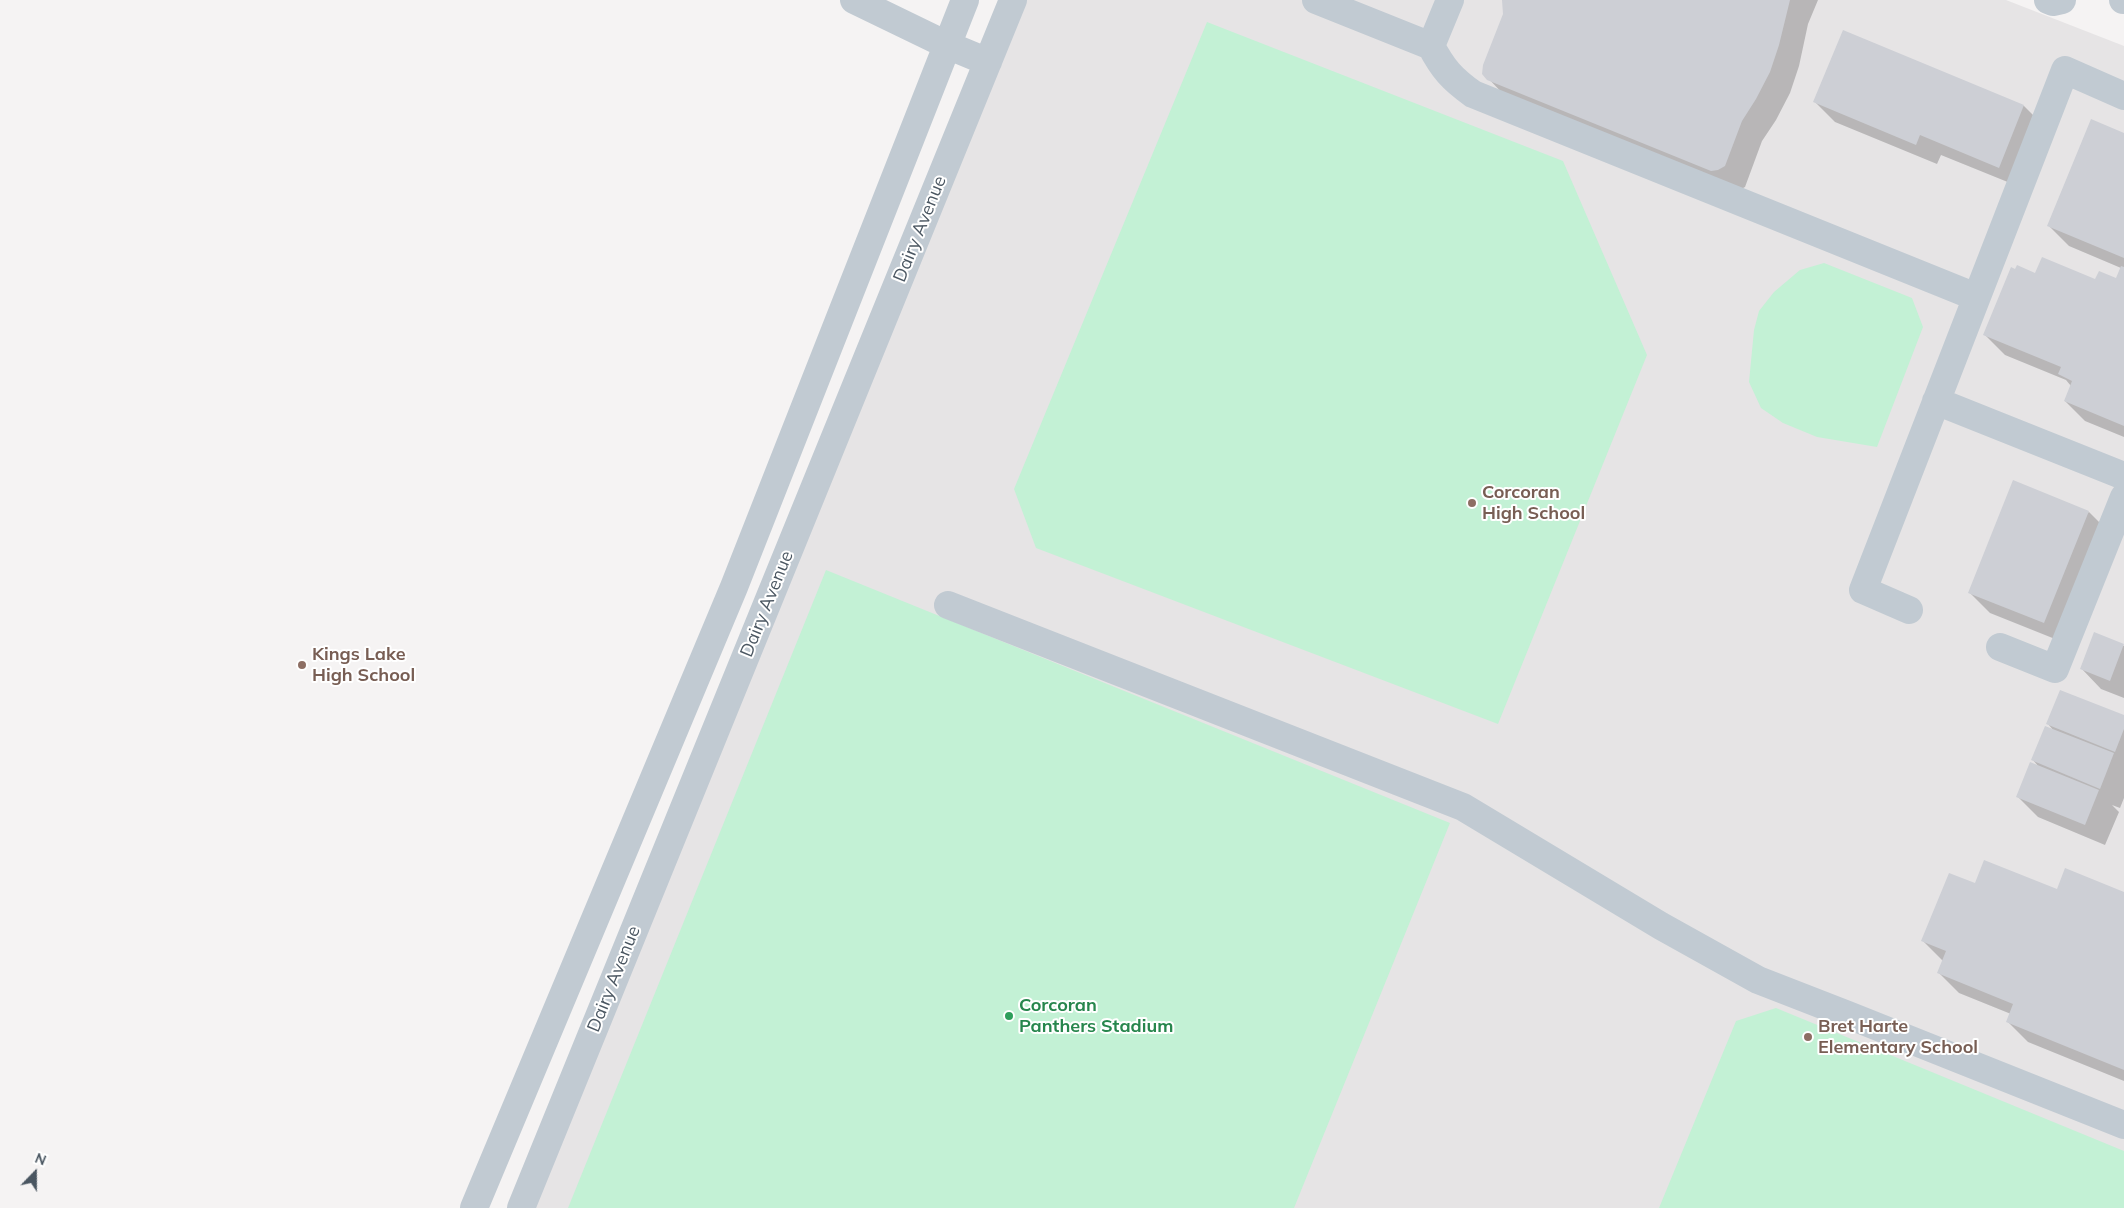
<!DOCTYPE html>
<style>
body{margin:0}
#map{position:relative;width:2124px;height:1208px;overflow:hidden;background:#f5f3f3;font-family:Mulish,sans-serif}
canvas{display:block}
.north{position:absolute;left:10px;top:1148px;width:50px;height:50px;-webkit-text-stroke:4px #fff;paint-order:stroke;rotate:22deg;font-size:14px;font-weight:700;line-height:20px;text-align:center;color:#4a5661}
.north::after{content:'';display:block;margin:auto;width:18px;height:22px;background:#4a5661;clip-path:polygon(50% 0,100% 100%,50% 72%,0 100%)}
</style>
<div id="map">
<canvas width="2124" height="1208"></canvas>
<div class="north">N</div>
</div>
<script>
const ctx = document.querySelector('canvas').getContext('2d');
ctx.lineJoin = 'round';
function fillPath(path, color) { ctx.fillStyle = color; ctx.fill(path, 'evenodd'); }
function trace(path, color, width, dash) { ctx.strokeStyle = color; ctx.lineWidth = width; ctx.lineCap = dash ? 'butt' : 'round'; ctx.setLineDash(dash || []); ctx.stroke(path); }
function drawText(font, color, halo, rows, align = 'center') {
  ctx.font = font + ' Mulish,sans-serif'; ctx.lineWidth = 4; ctx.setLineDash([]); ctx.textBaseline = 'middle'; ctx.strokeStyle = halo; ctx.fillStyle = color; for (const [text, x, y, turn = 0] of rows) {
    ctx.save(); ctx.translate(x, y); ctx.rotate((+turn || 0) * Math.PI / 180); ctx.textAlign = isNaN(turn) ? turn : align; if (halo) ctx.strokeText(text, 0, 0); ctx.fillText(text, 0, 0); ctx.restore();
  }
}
fillPath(new Path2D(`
 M1026 0H2006L2124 46V1208H530Z`), '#e6e4e5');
fillPath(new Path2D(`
 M1207 22 1563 161 1647 355 1498 724 1036 548 1014 489Z
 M1824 263 1912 298 1923 327 1877 447 1817 437 1783 423 1761 408 1749 382 1754 330 1759 311 1774 292 1800 270Z
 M826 570 1450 823 1294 1208H568Z
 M1776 1008 2124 1151V1208H1659L1736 1021Z`), '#c3f1d5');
fillPath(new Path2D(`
 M1503 0H1818L1808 24 1799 66 1790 93 1776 120 1762 141 1745 187 1739 190 1509 100 1483 73 1504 14Z
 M1815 102 2024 106 2044 126 2020 187 1941 155 1937 164 1835 122Z
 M2124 134V437L2085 421 2065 401 2071 386 2066 380 2005 355 1984 334 2036 274 2096 281 2116 280 2121 268 2069 246 2049 226Z
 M2089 512 2109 532 2065 643 1990 613 1970 593Z
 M2095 634 2124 646V698L2101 689 2081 668Z
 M2124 717V798L2120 808 2112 805 2119 812 2105 845 2038 817 2018 797 2039 767 2033 760 2054 731 2048 724Z
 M1975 885 2124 894V1081L2028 1042 2008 1022 2011 1014 1959 993 1939 973 1943 961 1923 941Z`), '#0003');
fillPath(new Path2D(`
 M1502 0H1790L1779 45 1770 72 1756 99 1742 121 1725 166 1718 170 1711 171 1487 80 1482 74 1483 65 1503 14Z
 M1843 30 2024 105 1999 168 1920 135 1916 145 1813 102Z
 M2091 119 2124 133V258L2047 226Z
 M2042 257 2095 279 2099 271 2116 278 2121 266 2124 267V426L2064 401 2072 381 2058 374 2061 367 1983 335 2011 267 2015 269 2017 265 2035 273Z
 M2013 480 2089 511 2044 623 1968 593Z
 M2094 632 2124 644 2110 681 2080 669Z
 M2060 690 2124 715V729L2115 752 2046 724Z
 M2045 726 2114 753 2100 789 2031 760Z
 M2030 762 2099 790 2085 825 2016 797Z
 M1984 860 2057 889 2065 868 2124 892V1070L2006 1022 2013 1004 1937 973 1946 951 1921 941 1949 873 1975 883Z`), '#cdcfd5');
trace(new Path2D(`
 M854 0 947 45 988 62
 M1316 0 1431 46 1450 0
 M2048 0 2053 2 2062 0
 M2123 0H2124
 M1431 46C1443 69 1452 79 1473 94L1976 297
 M1936 401 2124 476
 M948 605 1463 807 1661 926 1758 980 1848 1015 2124 1125
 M1909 610 1863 590 2065 70 2124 96
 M2000 647 2055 669 2124 497
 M474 1208 734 587 965 0
 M521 1208 1013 0`), '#c1cad2', 28);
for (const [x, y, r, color] of [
 [1472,503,5,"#8d6e63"],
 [302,665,5,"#8d6e63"],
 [1009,1016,5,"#2e9e5b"],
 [1808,1037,5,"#8d6e63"]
]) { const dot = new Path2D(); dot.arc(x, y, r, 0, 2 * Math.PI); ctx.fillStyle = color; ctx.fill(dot); trace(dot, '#fff', 2); }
drawText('18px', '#4a5661', '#fff', [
 ["Dairy Avenue",920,229,-68],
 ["Dairy Avenue",767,604,-68],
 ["Dairy Avenue",614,979,-68]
]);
drawText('bold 18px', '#785e54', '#fff', [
 ["Corcoran",1482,493],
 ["High School",1482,514],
 ["Kings Lake",312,655],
 ["High School",312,676],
 ["Bret Harte",1818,1027],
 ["Elementary School",1818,1048]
], 'left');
drawText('bold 18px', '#27864d', '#fff', [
 ["Corcoran",1019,1006],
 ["Panthers Stadium",1019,1027]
], 'left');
</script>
